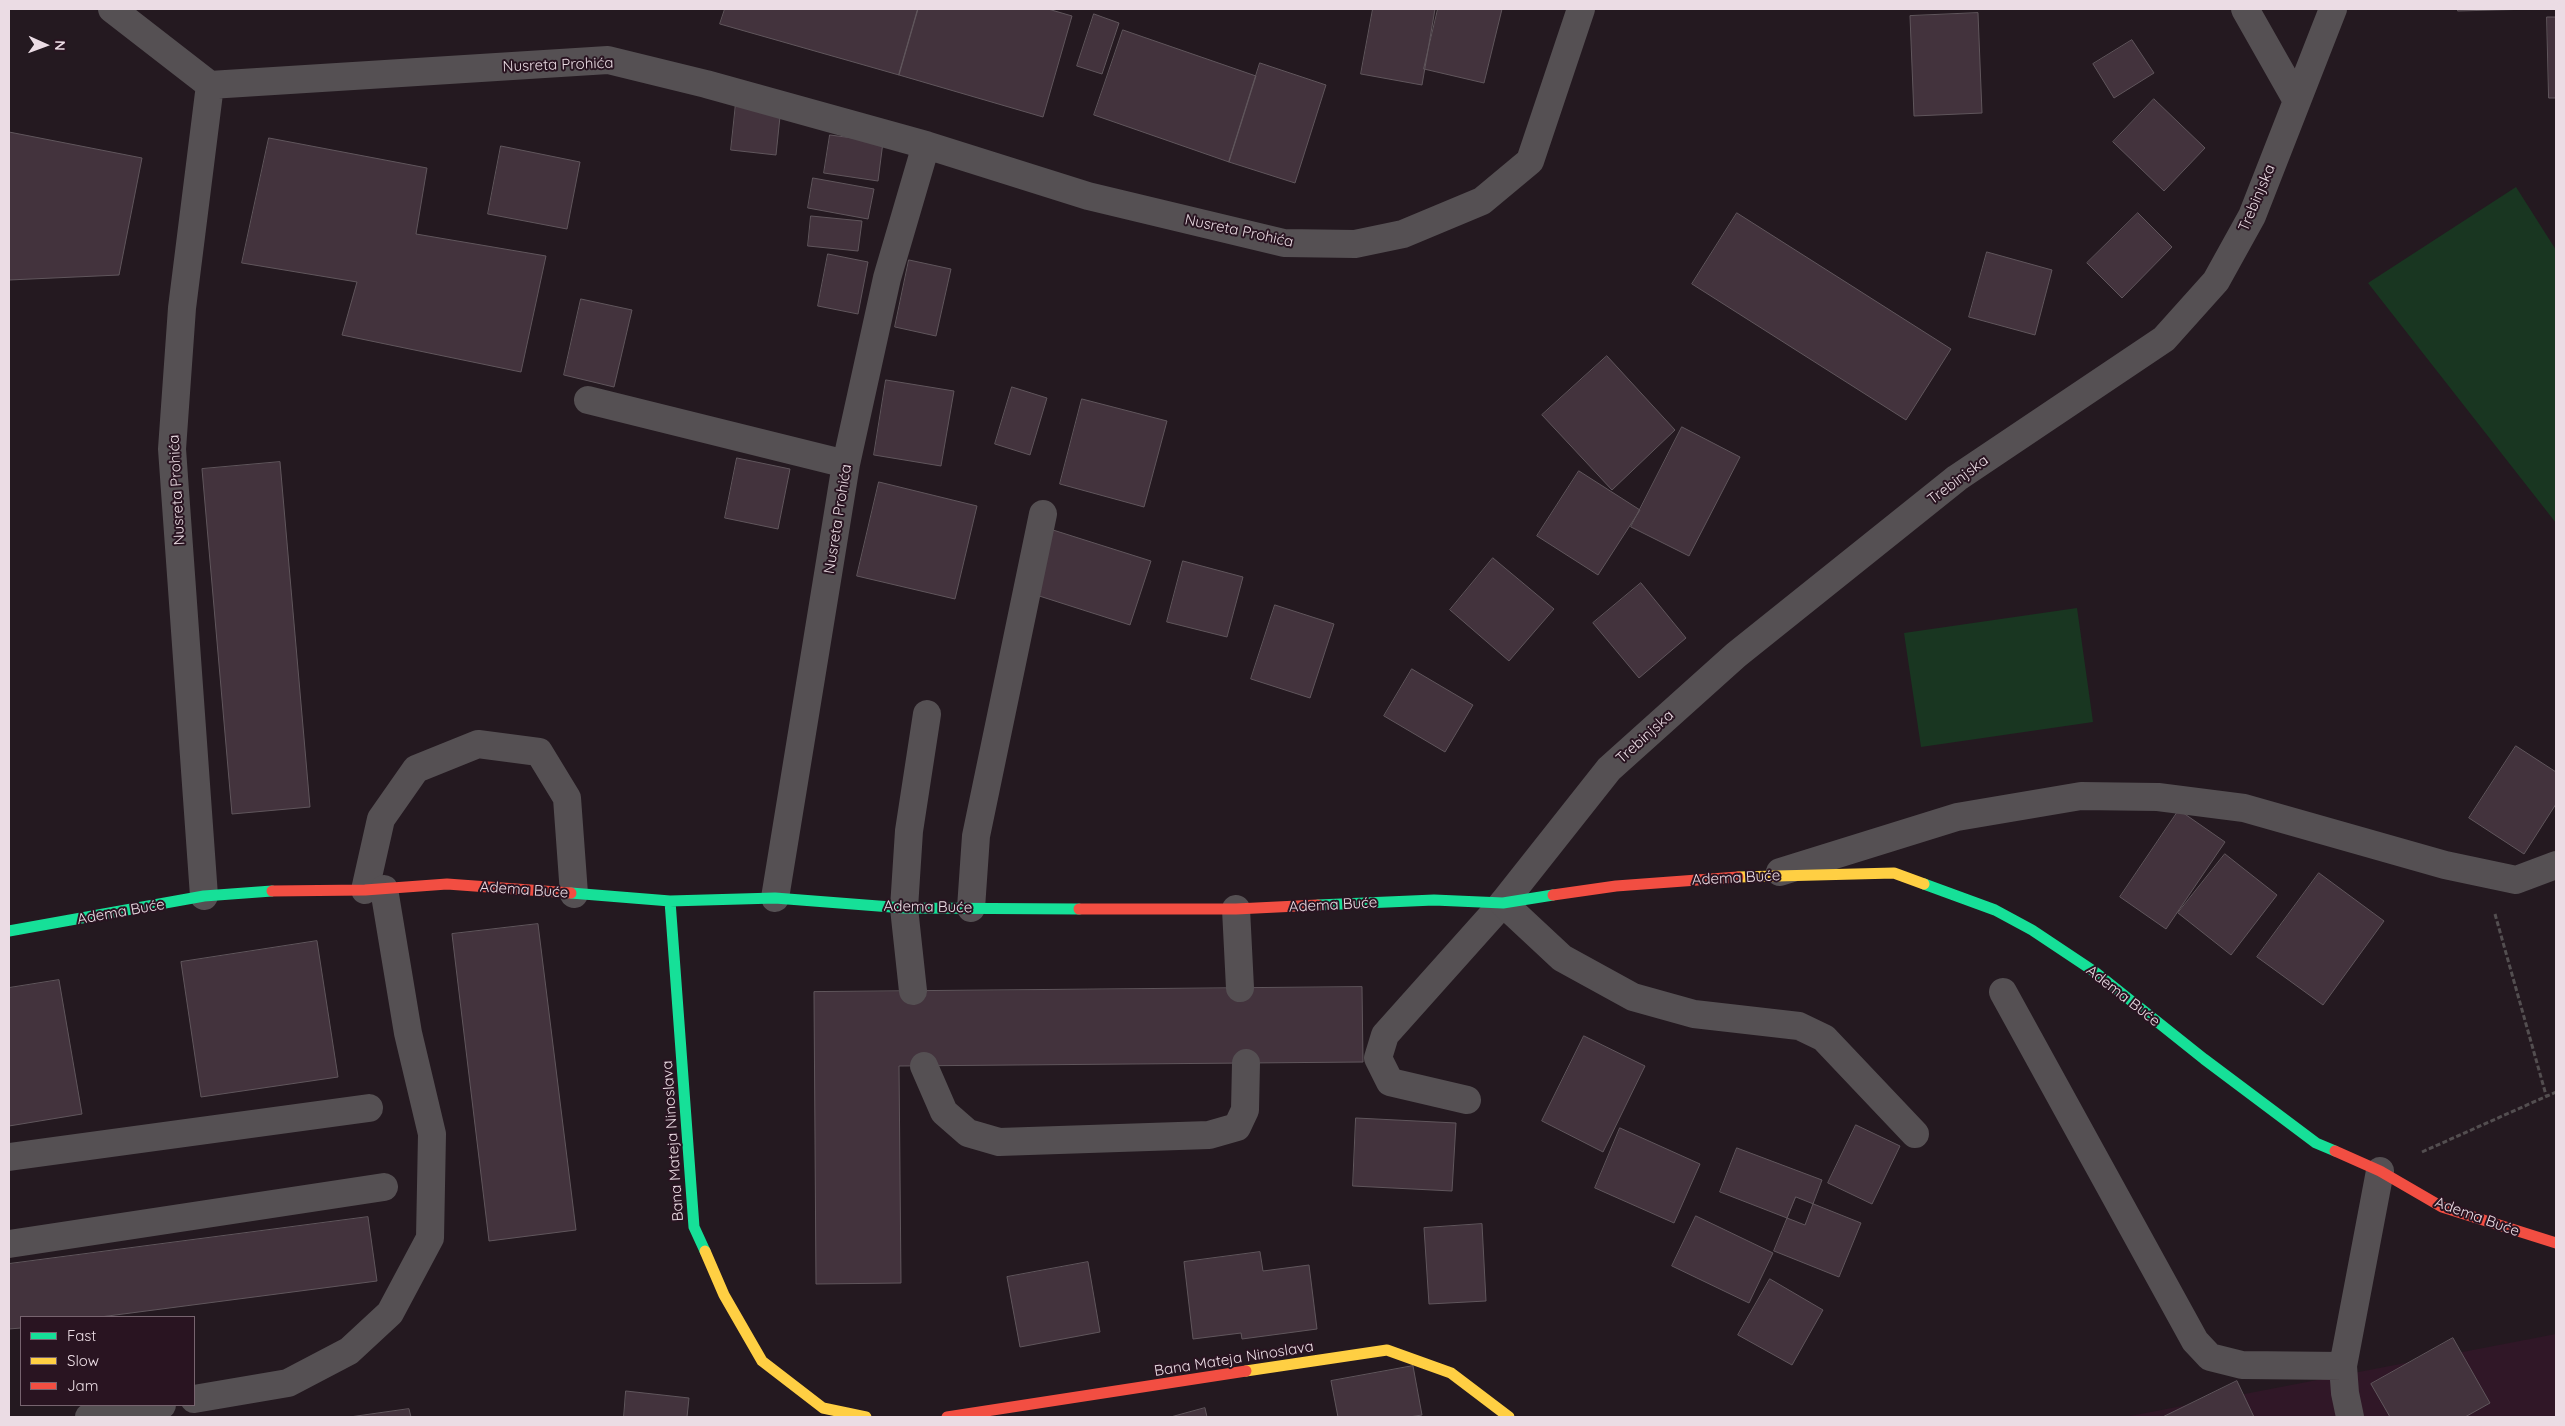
<!DOCTYPE html>
<meta charset="utf-8">
<style>
body{margin:0}
#map{position:relative;width:2565px;height:1426px;overflow:hidden;background:#241920;font-family:Quicksand,sans-serif}
canvas{display:block}
.frame{position:absolute;inset:0;border:10px solid #ebdce4;pointer-events:none}
.legend{position:absolute;left:20px;top:1316px;width:175px;height:90px;box-sizing:border-box;background:#291421;border:1px solid #77646f;margin:0;padding:6px 9px;list-style:none;font-size:15px;color:#ebdce4}
.legend li{display:flex;align-items:center;gap:10px;height:25px}
.legend b{width:25px;border:1px solid #77646f}
.north{position:absolute;left:20px;top:20px;width:50px;height:50px;-webkit-text-stroke:4px #291421;paint-order:stroke;rotate:92deg;font-size:14px;font-weight:700;line-height:20px;text-align:center;color:#ebdce4}
.north::after{content:'';display:block;margin:auto;width:18px;height:22px;background:#ebdce4;clip-path:polygon(50% 0,100% 100%,50% 72%,0 100%)}
</style>
<div id="map">
<canvas width="2565" height="1426"></canvas>
<div class="frame"></div>
<ul class="legend">
<li><b style="height:6px;background:#16e098"></b>Fast</li>
<li><b style="height:6px;background:#ffcf43"></b>Slow</li>
<li><b style="height:6px;background:#f24e42"></b>Jam</li>
</ul>
<div class="north">N</div>
</div>
<script>
const ctx = document.querySelector('canvas').getContext('2d');
ctx.lineJoin = 'round';
function fillPath(path, color) { ctx.fillStyle = color; ctx.fill(path, 'evenodd'); }
function trace(path, color, width, dash) { ctx.strokeStyle = color; ctx.lineWidth = width; ctx.lineCap = dash ? 'butt' : 'round'; ctx.setLineDash(dash || []); ctx.stroke(path); }
function drawText(font, color, halo, rows, align = 'center') {
  ctx.font = font + ' Quicksand,sans-serif'; ctx.lineWidth = 4; ctx.setLineDash([]); ctx.textBaseline = 'middle'; ctx.strokeStyle = halo; ctx.fillStyle = color; for (const [text, x, y, turn = 0] of rows) {
    ctx.save(); ctx.translate(x, y); ctx.rotate((+turn || 0) * Math.PI / 180); ctx.textAlign = isNaN(turn) ? turn : align; if (halo) ctx.strokeText(text, 0, 0); ctx.fillText(text, 0, 0); ctx.restore();
  }
}
fillPath(new Path2D(`
 M2556 1334V1417H2125Z`), '#301727');
fillPath(new Path2D(`
 M2516 187 2556 250V523L2368 283Z
 M2077 608 2093 722 1921 747 1904 633Z`), '#193621');
const building = new Path2D(`
 M725 9H918L899 75 720 24Z
 M918 9H1048L1072 16 1043 117 899 75Z
 M1373 9H1435L1422 85 1361 74Z
 M1438 9H1502L1484 83 1424 69Z
 M2458 9H2533L2458 11Z
 M1978 13 1982 113 1914 116 1910 16Z
 M1094 14 1119 23 1102 74 1077 66Z
 M2547 17H2556V98H2549Z
 M1123 30 1256 76 1229 162 1094 115Z
 M2132 40 2154 73 2114 98 2093 64Z
 M1260 63 1326 85 1295 183 1229 162Z
 M2154 99 2205 148 2164 191 2113 142Z
 M736 103 781 107 776 155 731 150Z
 M9 132 142 158 119 275 9 280Z
 M830 135 883 142 878 181 824 173Z
 M269 138 427 168 416 234 546 256 521 372 342 335 357 282 242 263Z
 M501 146 580 162 567 229 488 214Z
 M813 178 874 189 868 219 808 208Z
 M1737 213 1951 349 1906 420 1692 284Z
 M2138 213 2172 247 2122 298 2087 263Z
 M811 216 862 221 858 251 808 246Z
 M1987 252 2052 270 2035 335 1969 317Z
 M828 254 868 262 858 314 818 306Z
 M909 260 951 269 936 336 895 327Z
 M581 299 632 310 614 387 564 375Z
 M1607 356 1675 430 1612 490 1542 415Z
 M886 380 954 391 941 466 874 455Z
 M1012 387 1047 398 1030 455 995 444Z
 M1082 399 1167 421 1144 507 1060 484Z
 M1682 427 1740 457 1689 556 1631 527Z
 M737 458 790 469 778 529 725 518Z
 M280 462 310 807 232 814 202 469Z
 M1579 471 1640 510 1598 575 1537 536Z
 M879 482 977 506 955 599 857 576Z
 M1053 530 1151 561 1130 625 1033 594Z
 M1493 558 1554 609 1509 661 1450 610Z
 M1183 561 1243 577 1227 637 1167 622Z
 M1641 583 1686 638 1639 678 1593 623Z
 M1275 605 1334 624 1310 698 1251 679Z
 M1412 669 1473 705 1445 752 1384 716Z
 M2516 746 2556 772V804L2524 854 2469 818Z
 M2179 810 2225 842 2166 929 2120 897Z
 M2225 854 2277 895 2231 955 2178 913Z
 M2319 873 2384 921 2323 1005 2257 957Z
 M538 924 576 1230 489 1241 452 934Z
 M317 941 338 1077 201 1097 181 962Z
 M59 980 82 1114 9 1126V988Z
 M1362 987 1363 1062 899 1066 901 1283 816 1284 814 992Z
 M1584 1036 1645 1066 1603 1152 1542 1121Z
 M1356 1118 1456 1123 1452 1191 1353 1186Z
 M1856 1125 1900 1146 1872 1204 1828 1183Z
 M1620 1128 1700 1164 1674 1223 1595 1188Z
 M1737 1148 1822 1180 1805 1225 1720 1192Z
 M1796 1197 1861 1223 1839 1277 1774 1251Z
 M1696 1216 1773 1253 1749 1303 1672 1266Z
 M368 1217 377 1281 100 1317H21V1328L9 1329V1264Z
 M1482 1224 1486 1301 1429 1304 1424 1228Z
 M1260 1252 1263 1271 1309 1265 1317 1329 1242 1339 1241 1333 1193 1339 1184 1262Z
 M1088 1262 1100 1332 1020 1347 1007 1277Z
 M1770 1279 1823 1310 1792 1365 1738 1335Z
 M2453 1338 2490 1403 2465 1417H2390L2371 1384Z
 M1413 1366 1422 1415 1409 1417H1338L1331 1381Z
 M2237 1381 2254 1417H2163Z
 M626 1391 689 1398 687 1417H624Z
 M1205 1408 1207 1417H1171Z
 M409 1409 411 1417H350Z`);
fillPath(building, '#43333d');
trace(building, '#60565c', 1);
trace(new Path2D(`
 M2495 914 2546 1095
 M2422 1152 2556 1092`), '#534e50', 3, [5, 2.5]);
trace(new Path2D(`
 M365 890 381 819 416 769 478 744 539 752 567 798 574 894
 M971 908 976 836 1043 514
 M1236 909 1240 988
 M913 991 904 908 909 831 927 714
 M2003 992 2195 1341 2210 1357 2242 1365 2343 1366
 M924 1066 944 1112 968 1133 999 1142 1209 1135 1237 1127 1245 1110 1246 1063
 M1467 1100 1390 1082 1378 1058 1385 1035 1503 903
 M9 1157 369 1108
 M9 1244 384 1187
 M2350 1417 2345 1393 2343 1366 2380 1171`), '#555053', 28);
trace(new Path2D(`
 M112 9 210 85 608 60 706 84 926 145 1088 196 1284 243 1355 244 1403 234 1482 201 1530 161 1581 9
 M2245 9 2296 99
 M588 400 846 464
 M1780 872 1957 817 2081 796 2158 797 2244 808 2445 865 2516 880 2556 865
 M204 896 172 449 182 308 210 85
 M775 898 846 464 887 278 926 145
 M1915 1134 1824 1038 1799 1026 1694 1014 1633 997 1562 958 1503 903 1609 769 1736 655 1957 478 2164 339 2216 281 2252 216 2333 9
 M194 1399 288 1383 349 1351 390 1313 430 1238 432 1134 408 1033 384 889
 M89 1417 162 1405`), '#555053', 28);
trace(new Path2D(`
 M1924 884 1995 910 2032 930 2095 972 2204 1059 2316 1143 2335 1151
 M571 893 670 901 775 898 904 908 1079 909
 M670 901 694 1227 705 1251
 M1318 905 1434 900 1503 903 1553 895
 M9 931 204 896 272 891`), '#16e098', 11);
trace(new Path2D(`
 M1738 877 1894 873 1924 884
 M705 1251 724 1295 762 1361 823 1408 866 1417
 M1246 1371 1387 1350 1451 1373 1509 1417`), '#ffcf43', 11);
trace(new Path2D(`
 M272 891 365 890 447 884 571 893
 M1553 895 1616 886 1738 877
 M1079 909H1236L1318 905
 M2335 1151 2380 1171 2442 1207 2556 1243
 M947 1417 1246 1371`), '#f24e42', 11);
drawText('15px', '#ebdce4', '#291421', [
 ["Nusreta Prohića",558,65,-2],
 ["Trebinjska",2257,198,-67],
 ["Nusreta Prohića",1239,231,12],
 ["Trebinjska",1958,480,-37],
 ["Nusreta Prohića",177,490,-93],
 ["Nusreta Prohića",838,519,-81],
 ["Trebinjska",1645,737,-42],
 ["Adema Buće",1736,878,-3],
 ["Adema Buće",524,890,4],
 ["Adema Buće",1333,905,-3],
 ["Adema Buće",928,907,1],
 ["Adema Buće",121,912,-10],
 ["Adema Buće",2123,996,38],
 ["Bana Mateja Ninoslava",673,1141,-94],
 ["Adema Buće",2477,1217,20],
 ["Bana Mateja Ninoslava",1234,1359,-9]
]);
</script>
